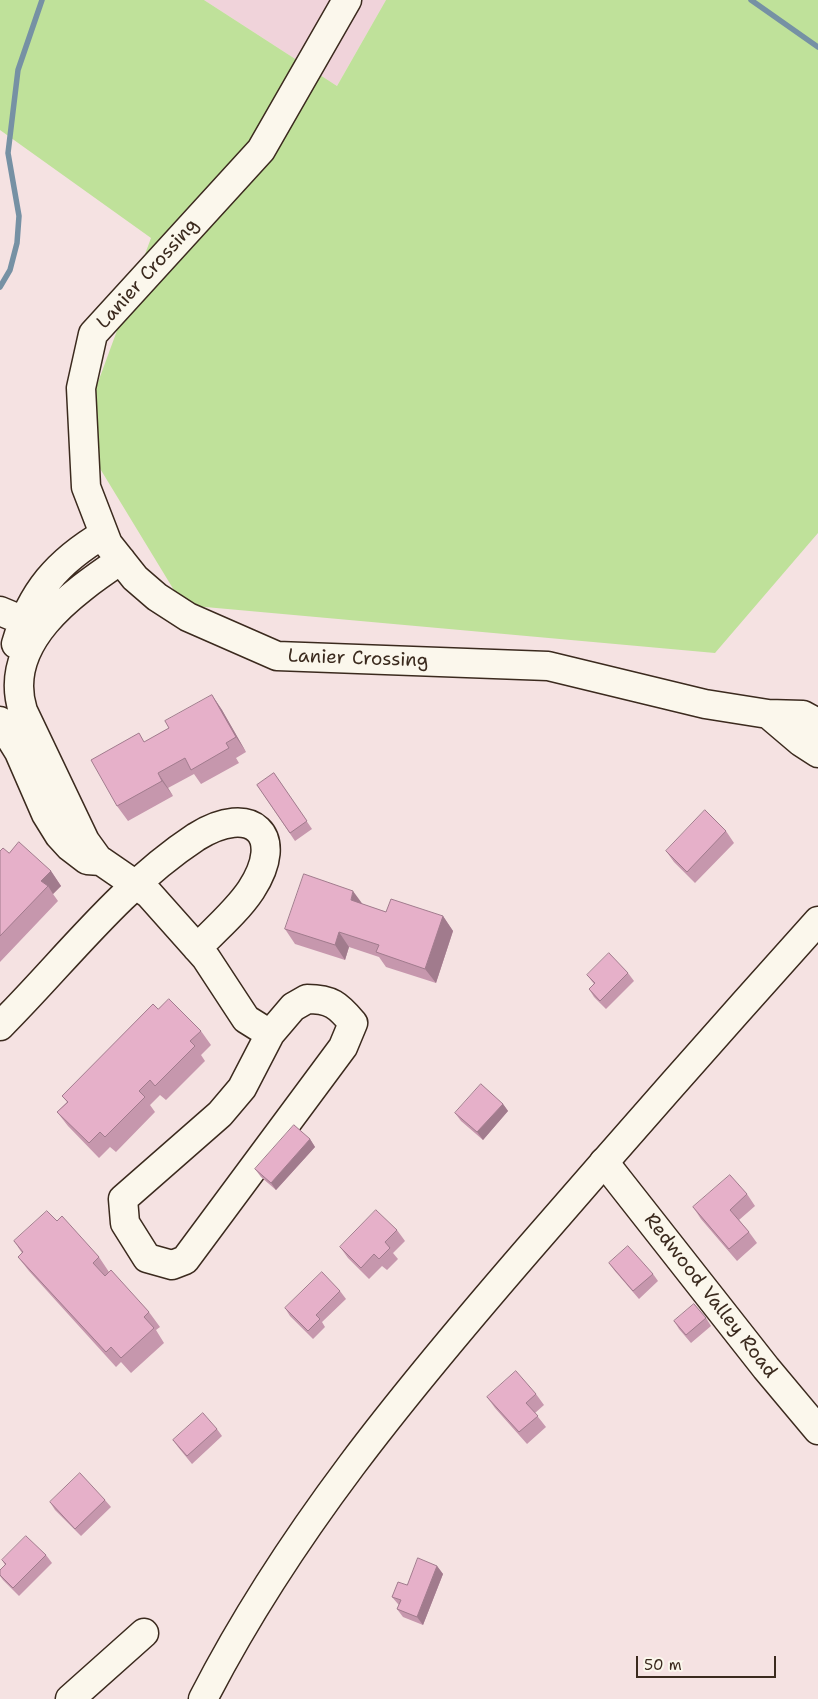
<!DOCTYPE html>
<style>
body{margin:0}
#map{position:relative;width:818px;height:1699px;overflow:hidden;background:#f5e2e2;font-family:"Shantell Sans",sans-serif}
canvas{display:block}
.scale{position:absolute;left:636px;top:1656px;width:140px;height:22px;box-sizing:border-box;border:2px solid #3b2a1e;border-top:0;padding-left:6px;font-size:15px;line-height:18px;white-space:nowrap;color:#3b2a1e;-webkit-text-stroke:4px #fbf7ec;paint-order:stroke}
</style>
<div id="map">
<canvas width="818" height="1699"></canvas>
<div class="scale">50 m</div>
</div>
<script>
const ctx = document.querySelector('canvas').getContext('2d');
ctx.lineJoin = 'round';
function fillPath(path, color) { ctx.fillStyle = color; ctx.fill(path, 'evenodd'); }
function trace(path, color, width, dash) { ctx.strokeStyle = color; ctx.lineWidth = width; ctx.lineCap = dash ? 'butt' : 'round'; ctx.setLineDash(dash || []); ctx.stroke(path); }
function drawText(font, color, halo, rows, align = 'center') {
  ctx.font = font + ' "Shantell Sans",sans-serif'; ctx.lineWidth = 4; ctx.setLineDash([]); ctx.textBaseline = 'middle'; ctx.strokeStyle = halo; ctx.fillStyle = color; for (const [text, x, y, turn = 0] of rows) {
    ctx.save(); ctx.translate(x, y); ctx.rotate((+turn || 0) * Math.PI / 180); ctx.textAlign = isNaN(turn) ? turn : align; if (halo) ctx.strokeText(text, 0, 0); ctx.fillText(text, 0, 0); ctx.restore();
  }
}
fillPath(new Path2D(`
 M204 0H386L337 86Z`), '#f0d3da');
fillPath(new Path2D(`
 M0 0H204L337 86 386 0H818V533L715 653 183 605 79 434 151 238 0 130Z`), '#bfe19a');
trace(new Path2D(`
 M751 0 818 47
 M0 287 10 270 17 243 19 216 8 153 18 70 42 0`), '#7691a4', 5.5);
const minor = new Path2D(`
 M347 0 261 150 93 334 81 388 86 487 108 544 135 578 157 597 188 617 277 656 548 666 705 704 768 714 803 715 818 723
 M0 611 24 621
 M16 644C31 592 58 561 104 534
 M768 714 801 742 818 753
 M0 721 19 752 46 814 59 835 70 847 87 860 101 861 149 894 206 958 246 1019 270 1034
 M98 859 85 841 23 711C1 643 72 593 121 560
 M307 999C331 999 338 1005 353 1023L343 1047 185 1260 172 1265 147 1258 125 1223 123 1199 220 1114 242 1088 270 1034 293 1007Z
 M0 1026C64 962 120 887 196 837 252 802 287 835 251 890 237 911 215 930 197 948
 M604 1162 766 1368 818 1430
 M70 1699 144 1633`);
const highway = new Path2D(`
 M203 1699C288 1533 406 1391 527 1251 623 1140 720 1030 818 921`);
trace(minor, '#3b2a1e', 31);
trace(highway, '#3b2a1e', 31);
trace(minor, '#fbf7ec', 28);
trace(highway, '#fbf7ec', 28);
fillPath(new Path2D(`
 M212 695 222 710 246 752 236 758 239 763 201 784 194 774 168 788 173 796 128 821 117 806 145 742 169 728Z
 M274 773 312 829 295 841 257 785Z
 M726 831 734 843 695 883 674 862 666 851Z
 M0 851 9 853 51 871 61 886 53 894 58 901 0 962Z
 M362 904 386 912 443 916 453 931 436 983 386 967 379 957 349 947 345 960 295 944 285 929Z
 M628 973 634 981 606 1009 594 997 589 989 594 984 587 975Z
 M158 1009 201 1031 211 1045 201 1055 205 1061 166 1100 160 1095 150 1105 155 1112 116 1152 110 1147 99 1158 68 1126 57 1112 67 1102 62 1096Z
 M503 1104 508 1111 483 1140 461 1121 455 1113Z
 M310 1139 315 1147 276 1190 261 1177 255 1169Z
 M747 1194 755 1206 739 1220 749 1232 757 1243 737 1261 701 1219 693 1207Z
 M57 1221 99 1257 109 1272 149 1312 160 1327 156 1330 164 1343 131 1373 121 1362 116 1367 29 1271 18 1257 22 1253 14 1241Z
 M397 1230 405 1241 393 1253 398 1259 387 1270 382 1266 369 1279 348 1258 340 1247Z
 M609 1263 653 1274 658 1281 639 1299 614 1270Z
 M340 1291 346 1299 322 1322 325 1327 313 1339 290 1316 285 1308Z
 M706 1318 711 1326 691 1343 679 1329 674 1321Z
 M536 1394 544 1405 535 1413 546 1427 527 1444 495 1408 487 1397Z
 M217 1429 222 1436 192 1464 178 1447 173 1440Z
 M105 1500 111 1507 81 1536 55 1510 50 1502Z
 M46 1555 52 1563 19 1596 3 1580 0 1576V1570L5 1565 2 1560Z
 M437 1566 443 1574 423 1625 403 1617 397 1609 399 1605 398 1604 392 1597 407 1585Z`), '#c697ad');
fillPath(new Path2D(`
 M212 695 222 710 246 752 236 737Z
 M158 773 168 788 173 796 162 781Z
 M51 871 61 886 53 894 48 886 41 881Z
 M353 891 364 906 351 900Z
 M443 916 453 931 436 983 425 969Z
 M339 932 349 947 345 960 335 945Z
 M503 1104 508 1111 483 1140 477 1132Z
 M310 1139 315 1147 276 1190 271 1183Z
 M437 1566 443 1574 423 1625 417 1617Z`), '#a17b8d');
const building = new Path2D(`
 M212 695 236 737 226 743 229 748 191 770 185 758 158 773 162 781 117 806 91 760 139 733 144 742 169 728 165 721Z
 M274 773 307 821 290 833 257 785Z
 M705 810 726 831 687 872 666 851Z
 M19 842 51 871 41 881 48 886 0 936V851L3 848 9 853Z
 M304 874 353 891 351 900 386 912 391 899 443 916 425 969 376 952 379 945 339 932 335 945 285 929Z
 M609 953 628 973 600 1001 589 989 595 983 587 975Z
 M169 999 201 1031 190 1041 195 1046 155 1086 150 1080 139 1091 145 1097 105 1137 100 1132 89 1143 57 1112 68 1102 62 1096 153 1004 158 1009Z
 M481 1084 503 1104 477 1132 455 1113Z
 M294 1125 310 1139 271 1183 255 1169Z
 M730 1175 747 1194 730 1210 749 1232 729 1249 693 1207Z
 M376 1210 397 1230 385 1242 390 1248 379 1259 374 1254 361 1268 340 1247Z
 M47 1211 57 1221 62 1216 99 1257 93 1263 105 1276 111 1270 149 1312 144 1317 154 1328 121 1358 111 1347 106 1352 18 1257 23 1252 14 1241Z
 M628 1246 653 1274 633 1291 609 1263Z
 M322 1272 340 1291 316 1315 320 1319 308 1331 285 1308Z
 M694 1304 706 1318 686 1335 674 1321Z
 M516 1371 536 1394 526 1403 538 1416 519 1432 487 1397Z
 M203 1413 217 1429 187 1456 173 1440Z
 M80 1473 105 1500 75 1529 50 1502Z
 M26 1536 46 1555 13 1588 0 1575V1570L6 1564 2 1560Z
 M418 1558 437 1566 417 1617 397 1609 401 1600 392 1597 398 1582 407 1585Z`);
fillPath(building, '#e6b0c9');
trace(building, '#a17b8d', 1);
drawText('19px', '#3b2a1e', '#fbf7ec', [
 ["Lanier Crossing",148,274,-48],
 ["Lanier Crossing",358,659,2],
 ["Redwood Valley Road",710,1296,52]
]);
</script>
